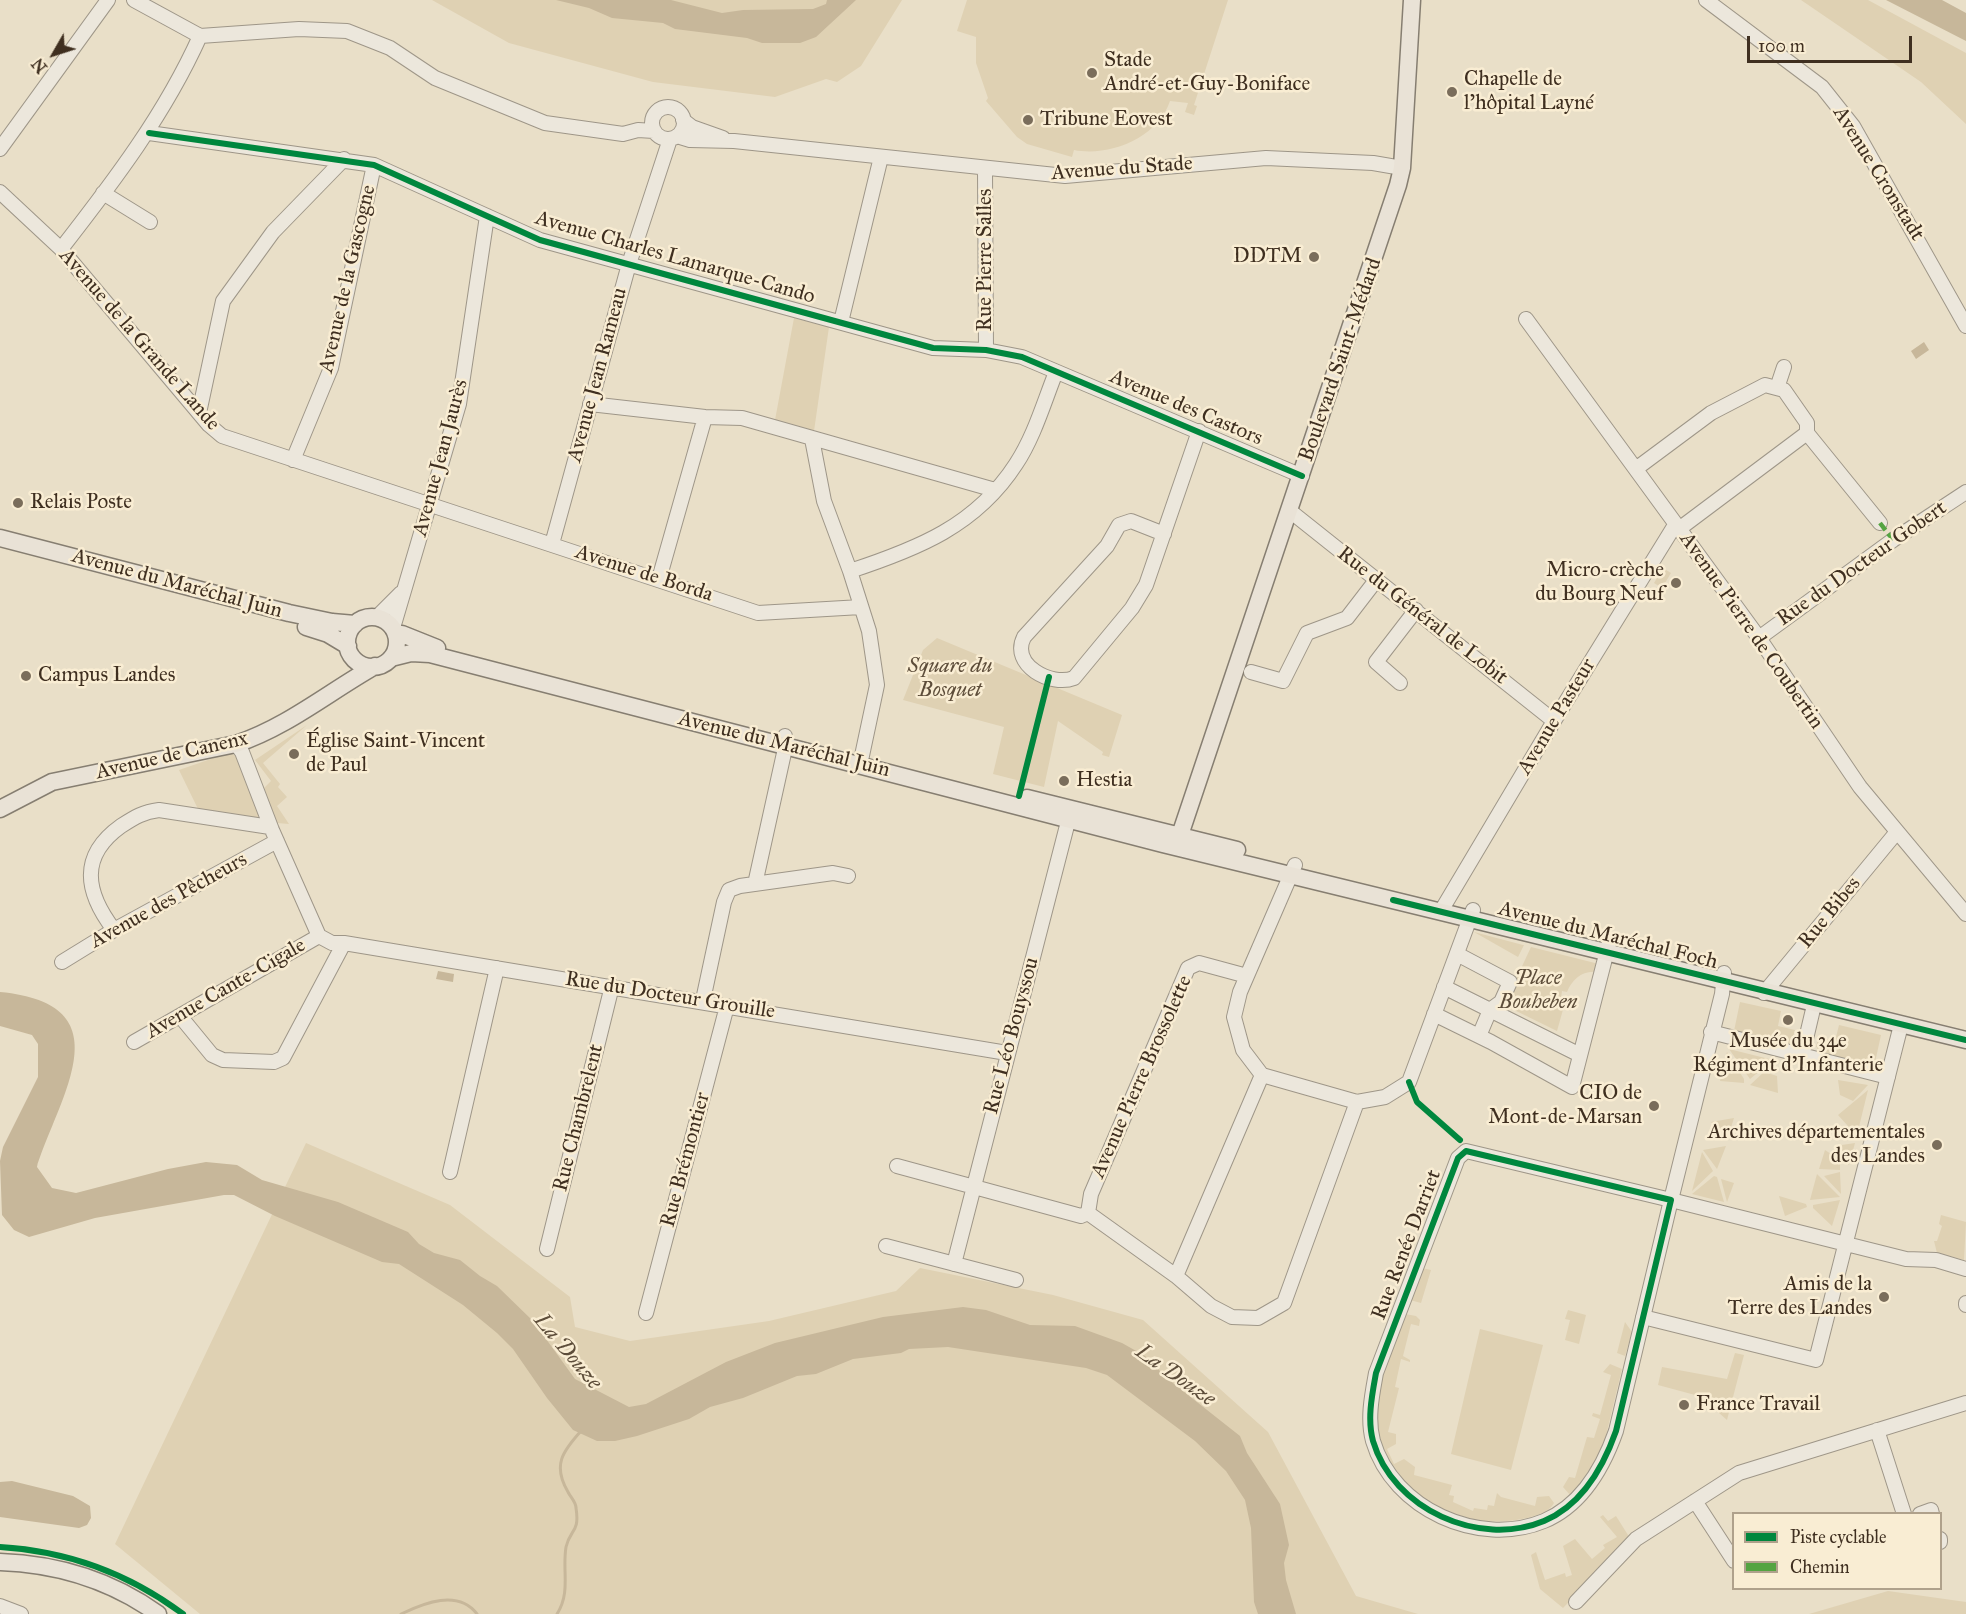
<!DOCTYPE html>
<meta charset="utf-8">
<style>
body{margin:0}
#map{position:relative;width:1966px;height:1614px;overflow:hidden;background:#e9dfc8;font-family:"IM FELL Great Primer",serif}
canvas{display:block}
.legend{position:absolute;left:1732px;top:1512px;width:210px;height:78px;box-sizing:border-box;background:#f9edd3;border:2px solid #afa18b;margin:0;padding:8px 10px;list-style:none;font-size:18px;color:#3f2f20}
.legend li{display:flex;align-items:center;gap:12px;height:30px}
.legend b{width:30px;border:2px solid #afa18b}
.north{position:absolute;left:24px;top:24px;width:60px;height:60px;-webkit-text-stroke:4px #f9edd3;paint-order:stroke;rotate:231deg;font-size:16px;font-weight:700;line-height:24px;text-align:center;color:#3f2f20}
.north::after{content:'';display:block;margin:auto;width:21px;height:27px;background:#3f2f20;clip-path:polygon(50% 0,100% 100%,50% 72%,0 100%)}
.scale{position:absolute;left:1747px;top:36px;width:165px;height:27px;box-sizing:border-box;border:3px solid #3f2f20;border-top:0;padding-left:8px;font-size:18px;line-height:21px;white-space:nowrap;color:#3f2f20;-webkit-text-stroke:4px #f9edd3;paint-order:stroke}
</style>
<div id="map">
<canvas width="1966" height="1614"></canvas>
<ul class="legend">
<li><b style="height:8px;background:#00873e"></b>Piste cyclable</li>
<li><b style="height:8px;background:#54a441"></b>Chemin</li>
</ul>
<div class="north">N</div>
<div class="scale">100 m</div>
</div>
<script>
const ctx = document.querySelector('canvas').getContext('2d');
ctx.lineJoin = 'round';
function fillPath(path, color) { ctx.fillStyle = color; ctx.fill(path, 'evenodd'); }
function trace(path, color, width, dash) { ctx.strokeStyle = color; ctx.lineWidth = width; ctx.lineCap = dash ? 'butt' : 'round'; ctx.setLineDash(dash || []); ctx.stroke(path); }
function drawText(font, color, halo, rows, align = 'center') {
  ctx.font = font + ' "IM FELL Great Primer",serif'; ctx.lineWidth = 5; ctx.setLineDash([]); ctx.textBaseline = 'middle'; ctx.strokeStyle = halo; ctx.fillStyle = color; for (const [text, x, y, turn = 0] of rows) {
    ctx.save(); ctx.translate(x, y); ctx.rotate((+turn || 0) * Math.PI / 180); ctx.textAlign = isNaN(turn) ? turn : align; if (halo) ctx.strokeText(text, 0, 0); ctx.fillText(text, 0, 0); ctx.restore();
  }
}
fillPath(new Path2D(`
 M432 0H902L861 66 837 82 826 79 775 97 653 82 509 43Z
 M967 0H1228L1194 105 1197 106 1194 115 1185 112 1188 103 1170 101C1158 138 1109 157 1074 150L1072 157 1027 144 1017 137 986 101 988 98 976 63V37L957 31Z
 M1801 0H1868L1966 53V124L1921 82Z
 M794 318 829 327 814 431 775 420Z
 M1663 568 1671 573 1662 588 1654 583Z
 M937 638 1122 715 1109 757 1102 755 1103 752 1058 721 1044 787 993 774 1004 727 903 700 923 650Z
 M307 725 263 763 280 784 278 787 287 797 277 806 289 824 277 823 264 788 271 781 255 760Z
 M228 753 237 756 259 813 257 819 198 809 179 770Z
 M1474 932 1523 945H1524L1518 957Z
 M1531 947 1599 964 1597 972C1583 970 1572 979 1567 992L1562 991 1561 998 1566 999 1557 1031 1504 1005Z
 M1740 1002 1781 1011 1778 1026 1795 1030 1792 1041 1788 1045 1734 1031Z
 M1839 1025 1881 1035 1874 1067 1820 1054 1816 1046 1819 1037 1835 1041Z
 M1729 1049 1773 1060 1750 1079Z
 M1727 1052 1744 1079V1083L1720 1081Z
 M1764 1072 1777 1076 1778 1093 1750 1085Z
 M1838 1080 1868 1085 1853 1101 1840 1095Z
 M1868 1090 1857 1135V1136L1838 1115Z
 M1734 1118 1728 1137 1711 1122Z
 M306 1143 450 1205 570 1297 575 1327 630 1341 769 1321 896 1291 920 1268 1053 1295 1143 1320 1268 1432 1356 1596 1418 1614H200L115 1544Z
 M1855 1143 1849 1165 1842 1158V1145Z
 M1726 1146 1717 1169 1703 1150Z
 M1825 1150 1840 1160V1170L1819 1169Z
 M1702 1152 1713 1171 1692 1191Z
 M1840 1172 1841 1194 1824 1176Z
 M1817 1174 1840 1197 1810 1200Z
 M1714 1176 1717 1177 1724 1202 1692 1194Z
 M1721 1179 1734 1183 1727 1202Z
 M1779 1196 1806 1204 1807 1207 1785 1216Z
 M1840 1200 1832 1226 1813 1208V1205Z
 M1941 1215 1966 1222 1964 1260 1937 1253 1934 1241H1937L1942 1226 1939 1224Z
 M1422 1268 1431 1270 1421 1303 1410 1300Z
 M1568 1310 1586 1315 1579 1344 1565 1340 1570 1320 1565 1319Z
 M1405 1314 1416 1316 1420 1320 1419 1326 1411 1324 1403 1356 1410 1360V1362L1401 1359 1395 1387 1399 1388 1388 1432 1396 1434V1444L1387 1449 1394 1464 1404 1459 1415 1467 1414 1475 1452 1485 1449 1495 1454 1496 1453 1502 1473 1511 1474 1508 1487 1510 1488 1505 1494 1506 1497 1493 1501 1497 1535 1506 1537 1497 1549 1496 1554 1503C1549 1513 1532 1517 1522 1519 1462 1531 1393 1496 1378 1434 1369 1392 1391 1351 1405 1314Z
 M1625 1322 1632 1332 1625 1356 1617 1353Z
 M1480 1329 1543 1345 1511 1470 1451 1454Z
 M1735 1353 1744 1355 1727 1420 1719 1413 1721 1402 1658 1385 1662 1367 1727 1379Z
 M1610 1364 1622 1369 1602 1452 1589 1475 1570 1495 1563 1487 1569 1477 1575 1478 1587 1437 1594 1438 1600 1419 1592 1416 1593 1413 1600 1415 1611 1375 1603 1372Z
 M1603 1515 1608 1521 1616 1516 1628 1535 1627 1542 1563 1608 1540 1589 1531 1555 1536 1552 1545 1580 1565 1573 1566 1577 1572 1575 1563 1546 1575 1539 1592 1559 1605 1548 1603 1545 1617 1537 1600 1517Z
 M1888 1591 1966 1602V1614H1809Z`), '#dfd1b3');
fillPath(new Path2D(`
 M556 0H671L722 13 743 10 813 9 826 4 827 0H856L816 37 800 43H762L747 38 675 29 663 23 612 18 589 8Z
 M1886 0H1942L1966 13V41Z
 M1924 342 1929 350 1916 359 1911 351Z
 M438 971 454 974 453 982 436 979Z
 M0 992C126 1004 60 1095 37 1167L52 1188 76 1193 168 1169 206 1162 237 1165 262 1180 338 1202 408 1232 419 1244 434 1253 460 1260 480 1276 497 1286 533 1321 575 1379 629 1407 646 1404 726 1362 775 1343 883 1317 963 1307 986 1310 1030 1325 1075 1326 1122 1343 1145 1356 1169 1380 1240 1436 1247 1453 1280 1504 1289 1545 1284 1563 1286 1580 1296 1614H1258L1254 1602 1251 1528 1245 1500 1226 1471 1195 1441 1107 1375 1086 1368 948 1347 909 1349 901 1353 853 1359 816 1374 797 1376 743 1398 710 1407 689 1419 637 1436 615 1441H597L573 1430 547 1398 513 1349 497 1333 463 1305 399 1264 382 1262 275 1216 234 1195H224L95 1218 29 1237 14 1230 2 1215 0 1161 3 1147 38 1077V1044L32 1035 0 1026Z
 M12 1481 73 1496 90 1506 91 1518 87 1525 79 1528 0 1517V1482Z`), '#c7b79a');
trace(new Path2D(`
 M401 1614C424 1603 458 1589 477 1614
 M557 1614C571 1592 562 1571 566 1547 570 1529 580 1533 576 1508 576 1502 571 1498 568 1492 552 1465 563 1451 581 1431`), '#c7b79a', 3);
const minor = new Path2D(`
 M134 0 200 36 299 29 347 31 390 48 435 78 545 123 623 134 638 130 654 131
 M1706 0 1822 87 1853 126 1966 326
 M652 123a16 16 0 1 1 32 0a16 16 0 1 1-32 0Z
 M683 120 692 127 723 138
 M149 133 374 165 540 240 933 348 986 350 1022 357 1302 476
 M677 136 690 140 734 141 1065 176 1266 158 1373 163 1402 168
 M0 149 108 0
 M985 170 986 350
 M0 192 61 249 209 425 222 436 758 613 861 607
 M103 193 150 222
 M61 249C114 181 165 114 200 36
 M1526 319 1759 638 1860 787 1966 914
 M841 322 881 157
 M1777 388 1784 367
 M590 404 705 417 742 418 995 490
 M199 413 223 301 273 232 344 159
 M1807 433 1880 523
 M812 439 824 501 850 571 869 631 877 685 860 765
 M293 460 331 368 374 165
 M1637 468 1711 413 1765 385 1784 390 1807 423V433L1679 529
 M1290 511 1554 721
 M1164 534 1131 521 1119 525 1107 546 1024 637C1010 665 1051 687 1074 678L1132 608 1146 585 1199 431
 M552 544 629 264 670 139
 M850 571C917 549 976 526 1016 464 1034 437 1044 402 1056 372
 M659 579 705 417
 M377 617 401 593
 M393 628 459 404 487 216
 M1759 638 1893 540 1966 492
 M1251 672 1283 681 1307 633 1347 618 1377 579
 M1400 683 1376 662 1416 610
 M236 744 242 752 272 830 319 936 332 943H344L1007 1053
 M755 884 784 753 785 736
 M1441 911 1554 721 1675 525
 M114 930C85 892 79 856 121 826 135 817 143 812 159 810L270 827
 M1457 954 1510 982 1501 1002 1490 1010 1479 1036
 M62 962 114 930 277 841
 M1724 973 1722 994 1671 1200 1906 1259 1936 1260 1966 1269
 M1444 987 1580 1055
 M1764 993 1896 833
 M703 1000 724 902 729 890 740 886 833 873 848 876
 M1434 1014 1491 1042 1572 1087 1609 943
 M180 1016 212 1055 223 1060 274 1062 283 1058 344 943
 M1711 1032 1888 1077
 M134 1042 319 936
 M1802 1056 1814 1005
 M1262 1075 1243 1050 1234 1017 1240 992 1295 865
 M1262 1075 1357 1102
 M1466 1151 1671 1200 1616 1431C1603 1468 1582 1505 1544 1521 1479 1548 1393 1509 1373 1441 1367 1419 1372 1395 1376 1373L1458 1158Z
 M897 1166 1081 1216 1088 1213 1176 1276 1211 1306 1232 1317 1258 1318 1284 1303 1357 1102 1385 1097 1409 1082 1473 910
 M450 1172 497 968
 M1088 1213 1091 1194 1188 968 1199 963 1247 976
 M886 1246 1016 1280
 M547 1249 612 986
 M954 1264 1071 810
 M1176 1276 1262 1075
 M1966 1303V1305
 M646 1313 727 1006
 M1643 1317 1816 1360 1901 1025
 M1877 1430 1904 1514
 M1695 1501 1734 1561
 M1920 1514 1931 1510 1932 1514
 M1940 1539V1542
 M1576 1602 1636 1539 1739 1473 1966 1403
 M0 1606 21 1614`);
const major = new Path2D(`
 M0 538 289 613 332 622 355 624
 M347 642a25 25 0 1 1 50 0a25 25 0 1 1-50 0Z
 M306 627 328 634 348 646
 M396 634H402L437 648
 M391 658 411 653 430 654 1163 844 1966 1040
 M1027 798 1237 850
 M0 809 52 782 236 744C287 727 329 692 375 666
 M1177 844 1398 185 1402 168 1412 0
 M0 1562C57 1564 112 1581 158 1614`);
trace(minor, '#9e9688', 16);
trace(major, '#867e71', 19);
trace(minor, '#ece7dc', 14);
trace(major, '#e9e2d6', 16);
trace(new Path2D(`
 M1880 523 1893 540`), '#54a441', 4.5, [9, 4.5]);
trace(new Path2D(`
 M149 133 374 165 540 240 933 348 986 350 1022 357 1302 476
 M1019 796 1049 677
 M1393 900 1966 1040
 M1409 1082 1417 1102 1460 1140
 M1466 1151 1671 1200 1616 1431C1603 1468 1582 1505 1544 1521 1479 1548 1393 1509 1373 1441 1367 1419 1372 1395 1376 1373L1458 1158Z
 M0 1547C68 1551 128 1573 183 1614`), '#00873e', 6);
for (const [x, y, r, color] of [
 [1092,73,6,"#7a6d5b"],
 [1452,92,6,"#7a6d5b"],
 [1028,120,6,"#7a6d5b"],
 [1314,257,6,"#7a6d5b"],
 [18,503,6,"#7a6d5b"],
 [1676,583,6,"#7a6d5b"],
 [26,676,6,"#7a6d5b"],
 [294,754,6,"#7a6d5b"],
 [1064,781,6,"#7a6d5b"],
 [1788,1020,6,"#7a6d5b"],
 [1654,1106,6,"#7a6d5b"],
 [1937,1145,6,"#7a6d5b"],
 [1884,1297,6,"#7a6d5b"],
 [1684,1405,6,"#7a6d5b"]
]) { const dot = new Path2D(); dot.arc(x, y, r, 0, 2 * Math.PI); ctx.fillStyle = color; ctx.fill(dot); trace(dot, '#f9edd3', 2); }
drawText('21px', '#3f2f20', '#f9edd3', [
 ["Stade",1104,61],
 ["André-et-Guy-Boniface",1104,85],
 ["Chapelle de",1464,80],
 ["l'hôpital Layné",1464,104],
 ["Tribune Eovest",1040,120],
 ["DDTM",1302,257,"right"],
 ["Relais Poste",30,503],
 ["Micro-crèche",1664,571,"right"],
 ["du Bourg Neuf",1664,595,"right"],
 ["Campus Landes",38,676],
 ["Église Saint-Vincent",306,742],
 ["de Paul",306,766],
 ["Hestia",1076,781],
 ["Musée du 34e",1788,1042,"center"],
 ["Régiment d'Infanterie",1788,1066,"center"],
 ["CIO de",1642,1094,"right"],
 ["Mont-de-Marsan",1642,1118,"right"],
 ["Archives départementales",1925,1133,"right"],
 ["des Landes",1925,1157,"right"],
 ["Amis de la",1872,1285,"right"],
 ["Terre des Landes",1872,1309,"right"],
 ["France Travail",1696,1405]
], 'left');
drawText('21px', '#3f2f20', '#f9edd3', [
 ["Avenue du Stade",1122,169,-4],
 ["Avenue Cronstadt",1878,174,58],
 ["Avenue Charles Lamarque-Cando",675,258,16],
 ["Rue Pierre Salles",986,260,-90],
 ["Avenue de la Gascogne",348,279,-77],
 ["Avenue de la Grande Lande",139,340,49],
 ["Boulevard Saint-Médard",1341,360,-71],
 ["Avenue Jean Rameau",598,375,-75],
 ["Avenue des Castors",1186,408,23],
 ["Avenue Jean Jaurès",441,458,-75],
 ["Rue du Docteur Gobert",1862,564,-35],
 ["Avenue de Borda",644,574,18],
 ["Avenue du Maréchal Juin",177,584,15],
 ["Rue du Général de Lobit",1422,616,38],
 ["Avenue Pierre de Coubertin",1751,631,55],
 ["Avenue Pasteur",1557,717,-59],
 ["Avenue du Maréchal Juin",784,745,14],
 ["Avenue de Canenx",172,756,-13],
 ["Avenue des Pêcheurs",169,901,-29],
 ["Rue Bibes",1830,913,-51],
 ["Avenue du Maréchal Foch",1608,936,14],
 ["Avenue Cante-Cigale",226,989,-30],
 ["Rue du Docteur Grouille",670,996,9],
 ["Rue Léo Bouyssou",1012,1036,-75],
 ["Avenue Pierre Brossolette",1142,1077,-66],
 ["Rue Chambrelent",579,1118,-76],
 ["Rue Brémontier",686,1160,-75],
 ["Rue Renée Darriet",1407,1245,-69]
]);
drawText('italic 21px', '#5d4d3a', '#f9edd3', [
 ["Square du",950,667],
 ["Bosquet",950,691],
 ["Place",1538,979],
 ["Bouheben",1538,1003]
]);
drawText('italic 22px', '#5d4d3a', '#f9edd3', [
 ["La Douze",567,1352,50],
 ["La Douze",1175,1376,35]
]);
</script>
